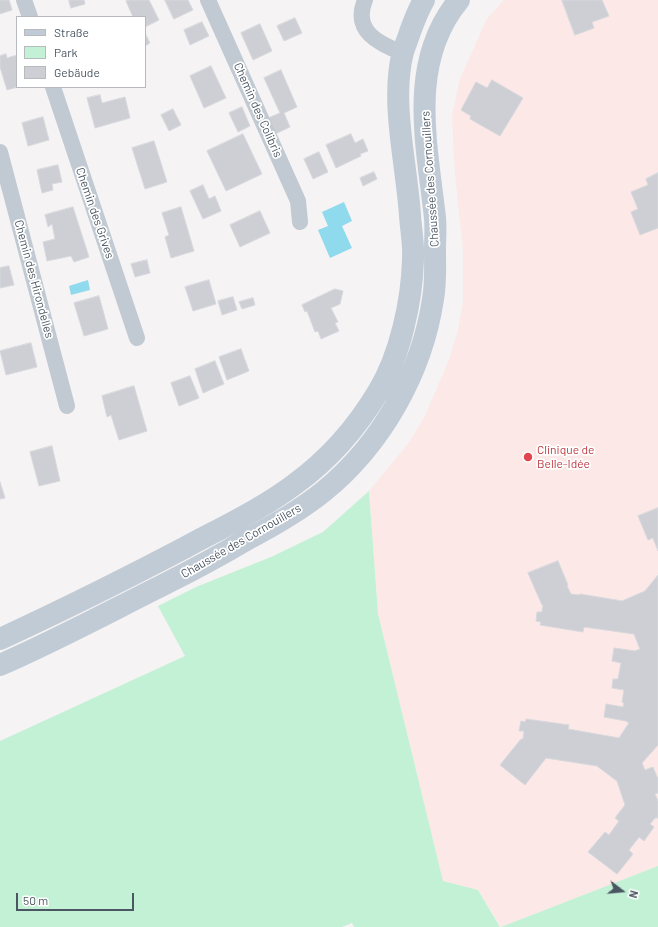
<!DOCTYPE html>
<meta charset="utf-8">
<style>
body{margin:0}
#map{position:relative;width:658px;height:927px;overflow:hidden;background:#f5f3f3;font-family:Barlow,sans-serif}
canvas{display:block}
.legend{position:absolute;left:16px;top:16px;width:130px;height:72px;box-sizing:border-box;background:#fff;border:1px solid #b7bbc0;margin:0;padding:5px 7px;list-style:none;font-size:12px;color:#4a5661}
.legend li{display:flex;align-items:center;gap:8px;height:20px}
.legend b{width:20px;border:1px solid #b7bbc0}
.north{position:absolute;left:602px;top:871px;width:40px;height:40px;-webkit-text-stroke:3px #fff;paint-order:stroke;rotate:106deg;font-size:11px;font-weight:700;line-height:16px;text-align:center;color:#4a5661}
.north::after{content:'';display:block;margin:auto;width:14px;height:18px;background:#4a5661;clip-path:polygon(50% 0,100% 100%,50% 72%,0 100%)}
.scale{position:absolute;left:16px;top:893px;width:118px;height:18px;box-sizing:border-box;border:2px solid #4a5661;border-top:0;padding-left:5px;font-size:12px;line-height:14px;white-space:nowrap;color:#4a5661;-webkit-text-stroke:3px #fff;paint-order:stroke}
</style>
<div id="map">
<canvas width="658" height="927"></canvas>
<ul class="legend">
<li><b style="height:5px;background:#c1cbd6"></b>Straße</li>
<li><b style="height:11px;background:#c3f1d5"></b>Park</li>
<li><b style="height:11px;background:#cdcfd5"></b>Gebäude</li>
</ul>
<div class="north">N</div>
<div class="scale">50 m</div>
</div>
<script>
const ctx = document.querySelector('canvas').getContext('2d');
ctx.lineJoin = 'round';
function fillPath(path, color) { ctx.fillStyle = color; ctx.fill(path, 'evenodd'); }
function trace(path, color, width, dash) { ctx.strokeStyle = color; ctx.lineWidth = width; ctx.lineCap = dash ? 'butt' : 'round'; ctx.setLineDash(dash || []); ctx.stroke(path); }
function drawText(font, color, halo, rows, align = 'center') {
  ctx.font = font + ' Barlow,sans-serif'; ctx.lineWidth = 3.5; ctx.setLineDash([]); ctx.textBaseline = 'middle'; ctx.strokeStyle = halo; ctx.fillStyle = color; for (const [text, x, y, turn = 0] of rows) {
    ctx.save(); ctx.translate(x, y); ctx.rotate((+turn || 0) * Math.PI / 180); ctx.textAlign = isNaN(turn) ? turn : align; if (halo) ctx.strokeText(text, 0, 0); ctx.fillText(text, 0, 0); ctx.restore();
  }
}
fillPath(new Path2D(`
 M504 0H658V866L501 927 478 890 443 881 378 614 369 491 408 444 424 418 449 360 458 330 463 301V250L455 174 452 116 460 79 487 19Z`), '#fce8e6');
fillPath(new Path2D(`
 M369 491 378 614 443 881 478 890 500 927H354L352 923 342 927H0V741L185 656 158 606 196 587 271 557 323 532Z
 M658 866V927H501Z`), '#c3f1d5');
fillPath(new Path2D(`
 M344 202 352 221 342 226 352 248 330 258 318 230 328 226 322 212Z
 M88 280 90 290 71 295 69 286Z`), '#90daee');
const building = new Path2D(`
 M0 0H9L12 10 0 14Z
 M69 0H84L85 4 71 8Z
 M129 0H149L159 20 145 27V17H133L126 1Z
 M165 0H188L193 10 174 19Z
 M562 0H602L609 16 592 22 594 28 575 35Z
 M295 18 302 33 284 41 277 26Z
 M202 22 209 36 190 45 184 30Z
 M260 24 272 51 253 60 241 33Z
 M145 33 150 43 145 46Z
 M6 54 7 58 17 55V87H18L7 90 0 67V56Z
 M211 66 226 98 204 108 190 76Z
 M281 70 297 107 284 113 290 127 275 134 268 118 280 113 264 78Z
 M492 80 523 98 500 136 470 119 471 116 461 110 476 82 487 88Z
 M100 95 102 103 125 97 130 118 95 128 87 98Z
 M242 107 250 126 238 132 229 113Z
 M173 109 181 125 169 131 161 115Z
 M43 117 49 140 28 146 22 123Z
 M243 134 262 174 226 191 207 151Z
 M351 134 355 143 363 139 368 151 360 154 361 156 336 168 326 145Z
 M154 141 167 182 145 189 132 148Z
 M319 152 328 172 313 179 304 159Z
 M58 165 62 182 52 184 53 190 42 193 37 170Z
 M374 172 377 179 363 186 360 178Z
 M658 173V228L640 235 631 212 638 209 631 192 648 185 646 179Z
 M203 185 209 199 215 196 221 211 203 219 190 191Z
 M73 207 89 257 74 262 71 256 47 261 43 242 55 239 52 224 48 227 45 215Z
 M181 207 194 251 171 258 165 237 169 235 162 213Z
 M260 211 270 233 240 247 230 225Z
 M147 260 150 273 135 277 131 264Z
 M9 266 14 285 0 288V268Z
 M209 280 216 304 193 311 185 287Z
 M335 289 343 291 340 304 331 308 338 322 335 323 339 331 321 339 318 331 315 332 307 311 305 312 302 305Z
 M99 296 108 329 84 336 74 303Z
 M233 297 237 310 222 315 218 301Z
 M253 298 255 305 242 309 239 302Z
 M31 343 37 367 6 375 0 351Z
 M241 349 249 371 227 380 219 357Z
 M215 361 224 384 203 393 195 369Z
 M190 376 199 398 179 406 171 383Z
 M134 386 147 431 119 440 111 415 107 417 102 396Z
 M52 446 60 481 39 486 30 452Z
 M0 482 5 498 0 499Z
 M658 508V551L653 538 648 540 638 516Z
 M558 561 568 585 567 586 571 594 579 595 580 594 622 601 645 591 658 575V745L642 763 645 770 653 767 658 779V793L655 794 658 801V818H655L650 824 654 827 644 841 639 837 629 850 633 854 617 874 588 852 605 832 609 835 619 821 615 818 625 805 617 781 597 766 546 758 525 785 500 765 521 739H523L524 731H519L521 721 525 722 526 719 569 725 568 729 619 738 629 723 626 721 604 717 606 704 623 707 624 703 622 702 624 690 612 688 613 679H618L621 663 612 661 614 648 635 651 640 649 634 634 584 627 583 632 540 625 541 622 536 621 537 612H542L543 605H542L528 573Z`);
fillPath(building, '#cdcfd5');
trace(building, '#d7d9de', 1);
trace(new Path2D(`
 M24 0 30 17
 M208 0 298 201 300 222
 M365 0C352 31 379 44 403 53
 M53 87 137 338
 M0 152 67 406`), '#c1cad2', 16);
trace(new Path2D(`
 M0 639C63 610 125 579 186 547 223 527 262 509 295 484 328 460 357 427 378 392 400 356 412 301 413 259 414 245 411 230 410 216 407 165 390 102 403 52 405 45 408 39 410 32 414 21 418 10 424 0
 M0 665C55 641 109 612 163 585 191 571 219 556 246 540 273 526 299 511 323 492 381 445 422 373 433 299 436 283 435 266 435 250 435 239 436 228 435 218 427 144 407 63 459 0`), '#c1cbd6', 22);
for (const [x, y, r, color] of [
 [528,457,5,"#e0444e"]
]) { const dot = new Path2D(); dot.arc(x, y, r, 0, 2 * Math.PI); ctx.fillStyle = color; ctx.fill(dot); trace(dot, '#fff', 1.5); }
drawText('12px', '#4a5661', '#fff', [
 ["Chemin des Colibris",258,110,66],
 ["Chaussée des Cornouillers",430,179,-94],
 ["Chemin des Grives",95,213,71],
 ["Chemin des Hirondelles",34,279,75],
 ["Chaussée des Cornouillers",241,541,-30]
]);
drawText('12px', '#be3a42', '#fff', [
 ["Clinique de",537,450],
 ["Belle-Idée",537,464]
], 'left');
</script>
